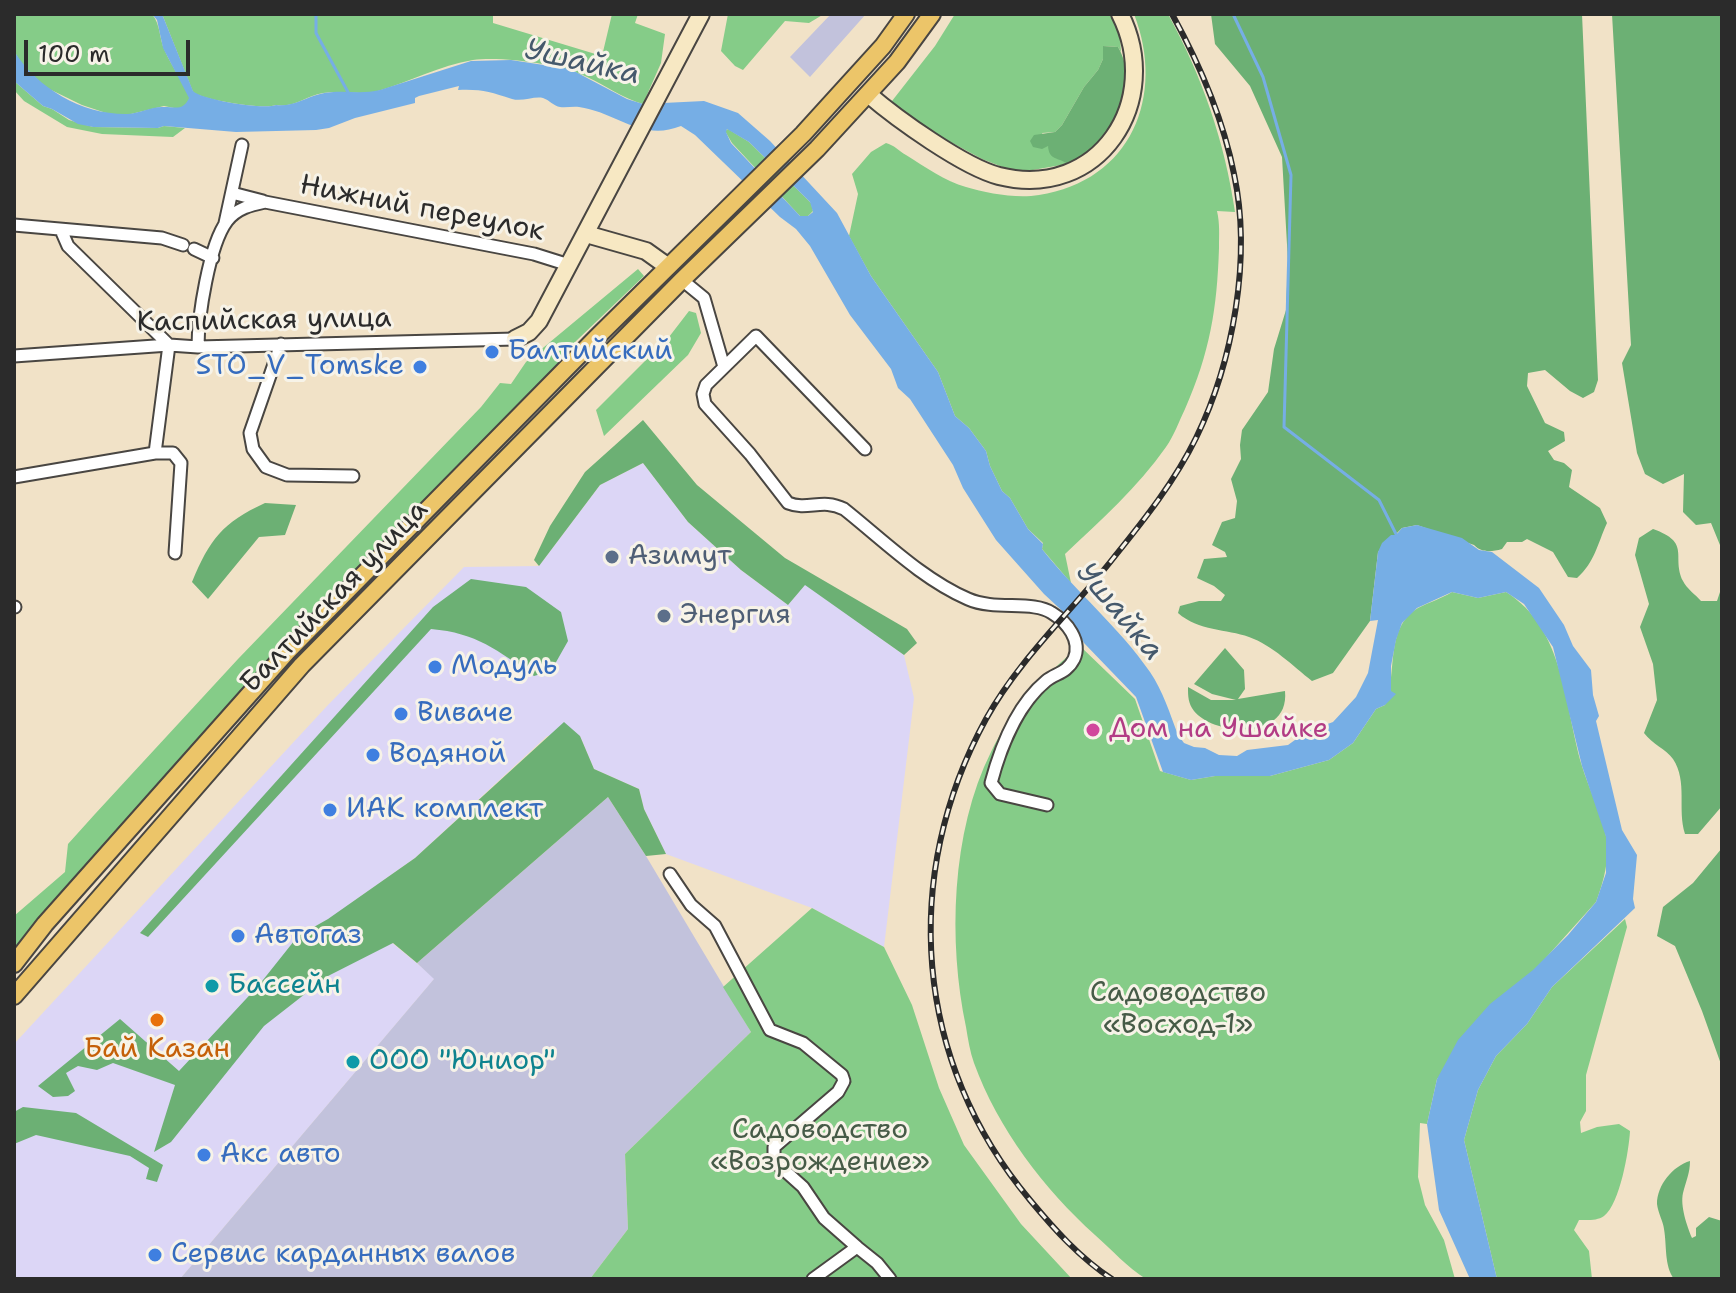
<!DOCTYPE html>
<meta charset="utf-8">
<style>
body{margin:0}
#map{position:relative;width:1736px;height:1293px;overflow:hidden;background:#f1e2c7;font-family:"Shantell Sans",sans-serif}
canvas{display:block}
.frame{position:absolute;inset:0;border:16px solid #2b2b2b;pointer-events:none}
.scale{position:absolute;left:24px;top:40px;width:166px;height:36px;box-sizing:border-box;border:4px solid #2b2b2b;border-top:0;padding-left:10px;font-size:24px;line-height:28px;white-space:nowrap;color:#2b2b2b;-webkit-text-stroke:6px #f7f3e8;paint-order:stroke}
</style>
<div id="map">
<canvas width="1736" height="1293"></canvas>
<div class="frame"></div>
<div class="scale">100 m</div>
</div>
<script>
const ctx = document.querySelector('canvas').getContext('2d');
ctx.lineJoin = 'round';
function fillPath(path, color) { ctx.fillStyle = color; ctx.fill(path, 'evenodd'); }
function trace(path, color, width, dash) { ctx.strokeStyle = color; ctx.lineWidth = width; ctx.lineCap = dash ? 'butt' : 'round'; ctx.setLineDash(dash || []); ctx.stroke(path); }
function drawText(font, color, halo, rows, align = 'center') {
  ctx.font = font + ' "Shantell Sans",sans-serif'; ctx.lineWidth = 6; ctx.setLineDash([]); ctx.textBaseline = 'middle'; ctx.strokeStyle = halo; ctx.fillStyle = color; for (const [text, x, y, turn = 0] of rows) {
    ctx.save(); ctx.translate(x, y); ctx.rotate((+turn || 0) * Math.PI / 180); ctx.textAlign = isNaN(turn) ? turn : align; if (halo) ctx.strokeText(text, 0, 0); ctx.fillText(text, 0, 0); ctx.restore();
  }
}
fillPath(new Path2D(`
 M643 463 688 522 741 570 788 605 805 584 904 655 914 698 884 947 812 908 666 854 644 809 639 789 594 769 580 736H547L415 858 347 906 435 978 180 1279H14V1044L327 706 464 567 539 566 600 485Z`), '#dcd6f6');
fillPath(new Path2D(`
 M831 14H866L810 77 790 57Z
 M608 797 646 856 751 1032 625 1154 628 1229 590 1279H180L434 979 417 963Z`), '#c2c2dc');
fillPath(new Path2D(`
 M14 14H152C161 25 159 39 165 51 172 67 183 81 190 98L186 105 179 109 164 106 131 114H109L82 105 43 86 21 63 14 51Z
 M162 14H493V23L602 56 612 14H638L635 23 665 34 661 63 643 104C622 98 607 86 587 77 561 64 501 56 473 60 440 65 410 82 378 91 360 96 342 90 323 93 306 96 294 108 276 105 265 110 202 100 193 92Z
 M728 14H824L809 23 785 21 743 70 735 66 721 51Z
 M955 14H1111L1120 37 1121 52 1118 47 1103 46V59L1098 70 1084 87 1062 125 1055 132 1042 133 1048 146 1067 164 1027 171 1005 168 982 159 906 118 892 101 935 46Z
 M1134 14H1168C1202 76 1225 142 1235 212L1217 211C1220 224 1219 235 1219 248 1217 309 1210 352 1185 409 1179 421 1174 436 1166 447 1138 487 1100 521 1065 554L1071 583 1042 549 1043 543 1028 529 1010 498 1002 491 990 466 986 451 969 428 955 416 938 372 871 276 849 236 858 194 852 174 871 152 886 143C894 145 899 151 906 155 925 167 945 181 966 187 987 193 1016 199 1039 195 1131 181 1166 96 1134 14Z
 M14 81 43 106 52 109 69 120 93 127 158 128 164 126 185 128 173 137 102 134 67 127 24 101 14 90Z
 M728 129 749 142 811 203 813 211 808 216H800L732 143 725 131Z
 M638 269 644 276 574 343 539 388 49 913 14 948V916L65 872 68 844 95 814 238 659 481 407 500 383 511 384 526 362Z
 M689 311 696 313 701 333 688 355 604 436 596 410 669 337Z
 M1452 592 1478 598 1506 592C1565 629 1564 705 1582 766 1589 789 1601 812 1606 836 1610 859 1604 880 1596 902L1437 1079 1427 1124 1420 1123 1418 1177 1425 1205 1444 1240 1455 1279H1146C1127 1267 1112 1250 1095 1235 1044 1189 998 1129 974 1063 970 1052 968 1039 966 1027 948 942 951 832 991 752 1011 710 1044 675 1080 646L1135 699 1160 771 1191 780 1215 776H1270L1329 760 1353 743 1376 709 1385 705C1398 675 1384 628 1418 608 1429 602 1441 599 1452 592Z
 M812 908 884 947 912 1005 939 1088 964 1145 1021 1224 1072 1279H590L628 1229 625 1154 751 1032 723 987Z
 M1625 919 1627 927 1586 1075V1111L1580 1122 1581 1133 1597 1127 1619 1124 1630 1131C1629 1150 1620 1204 1604 1216 1597 1221 1587 1220 1579 1220L1574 1230 1589 1251 1592 1279H1497L1464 1140 1478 1090 1496 1056 1527 1024 1552 987Z`), '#85cc88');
fillPath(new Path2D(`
 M1211 14H1582L1598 380 1594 392 1583 398 1570 391 1545 370 1528 373 1527 386 1545 423 1564 432 1565 441 1548 451 1554 460 1564 463 1572 470 1569 487 1600 508 1607 523C1597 545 1595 562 1577 578L1568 577 1553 552 1527 539 1522 542H1507L1502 549C1491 552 1482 553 1474 545L1417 525 1402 528 1378 552 1370 621 1333 673 1312 681C1293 666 1272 645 1249 637 1227 629 1198 631 1178 613L1180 606 1199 601H1221L1225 595 1214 586 1197 578 1204 559 1227 557 1225 552 1212 545 1222 522 1235 518 1237 501 1231 479 1241 459 1240 445 1242 430 1268 392 1274 349 1286 310 1288 262 1282 157 1250 86 1215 44Z
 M1612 14H1722V450L1720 453 1722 550 1711 523 1696 525 1683 512 1684 474 1663 484 1645 474 1637 453 1622 363 1631 345Z
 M1103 46 1118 47C1143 90 1111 146 1067 164 1059 157 1049 161 1048 146L1042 149 1033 147 1030 141 1034 135 1055 132 1062 125 1084 87 1098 70 1103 59Z
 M643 420 697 485 785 558 907 629 917 643 904 655 805 585 788 605 741 570 688 522 643 463 600 485 539 566 534 560 550 526 585 472Z
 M265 503 296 505 285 535 259 537 208 599 192 582C210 539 222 523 265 503Z
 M1653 529C1692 543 1671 556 1683 581 1686 588 1696 595 1701 601H1717L1722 586V806L1698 834H1685C1677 809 1688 782 1673 759 1666 749 1652 744 1644 733L1657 700 1653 664 1640 627 1649 604 1635 555 1639 538Z
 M471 579 526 587 561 612 568 641 551 671 534 676C497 650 477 633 431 629L148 937 140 933 433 607Z
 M1225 648 1244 670 1245 689 1238 699 1285 691C1290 741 1214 736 1194 711 1188 703 1188 696 1188 687L1211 700H1236L1212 694 1194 684Z
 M564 722 580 736 594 769 639 789 644 809 666 854 646 856 608 797 417 963 393 943 328 976 264 1026 171 1142 154 1152 175 1085 113 1063 97 1070 78 1066 66 1073 75 1091 68 1096 53 1097 38 1086 120 1019 179 1071 259 985 298 936 328 919 415 858Z
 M1722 848V1067L1702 1011 1675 946 1657 936 1663 907 1693 883Z
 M23 1107 76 1113 163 1165 157 1182 146 1179 149 1168 130 1156 36 1135 14 1144V1112Z
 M1690 1161C1690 1173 1686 1181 1683 1193 1680 1206 1687 1226 1692 1238L1696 1236V1228L1709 1217 1722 1221V1279H1674C1664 1265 1667 1246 1664 1229 1663 1221 1658 1213 1657 1204 1657 1185 1673 1166 1690 1161Z`), '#6cb074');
fillPath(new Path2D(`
 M152 14H162L193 91C202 100 265 110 276 105 293 107 304 98 320 94 341 89 360 95 380 90L471 61 511 60 570 69 627 99 643 104 704 101 738 113 770 141 837 213 871 276 938 372 955 416 969 428 986 451 990 466 1002 491 1010 498 1028 529 1043 544 1042 549C1076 592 1119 627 1150 672 1163 691 1170 714 1178 735L1184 743 1194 747 1205 748 1219 755 1237 756 1247 750 1288 745 1306 732 1333 722 1356 697 1368 673 1378 620 1370 621 1378 552 1382 543 1391 535H1396L1402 528 1417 525 1462 538 1479 550 1492 552 1539 588 1564 625 1573 646 1591 670 1593 695 1599 716 1596 721 1622 830 1637 855 1633 899 1635 908 1552 987 1527 1024 1496 1056 1478 1090 1464 1140 1497 1279H1470L1439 1210 1427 1124 1437 1079 1458 1040 1490 1004 1533 970 1568 935 1596 902 1606 873V837L1582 766 1553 647 1524 604 1506 592 1478 598 1452 592 1417 608 1402 623 1396 640 1391 666V691L1396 694 1385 705 1376 709 1353 743 1329 760 1270 776H1215L1191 780 1163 772 1136 697 1084 643 1071 619 1044 594 996 540 963 488 953 465 910 399 898 388 891 369 850 315 810 246 796 229 780 217 695 135 681 126C641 142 616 112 579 107 573 106 566 108 560 107 554 106 549 100 543 98 534 96 522 102 512 99 490 92 482 89 458 90L459 86 419 96 415 98V103L355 118 329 128 316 130 236 132 164 126 158 128 93 127 78 124 52 109 43 106 14 81V51C38 89 83 115 128 114 140 113 153 106 164 107 176 107 183 111 189 98L163 48 157 20ZM727 129 749 142 810 202 813 212 808 216H800L731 143 726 132Z`), '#76aee5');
trace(new Path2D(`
 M316 14V33L349 94
 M1233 14 1263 77 1291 175 1284 427 1379 500 1397 536`), '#76aee5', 3);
const street = new Path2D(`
 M232 193 263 201
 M225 223 242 145
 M14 225 162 238 183 245
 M61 230 68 246 169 345 155 453
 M194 249 213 258
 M682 280 704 298 724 367
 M281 344 250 433 253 449 266 467 287 475 353 476
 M198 347C198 317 209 245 227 221 237 208 251 205 265 202L534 254 569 265
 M14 356 169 345 198 347 515 339
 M865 449 756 336 706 385 703 394 705 404 750 454 788 503C808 511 822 498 844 509 883 540 922 579 968 599 995 611 1033 600 1052 613 1067 622 1082 641 1074 659 1067 673 1056 673 1046 681 1017 705 1000 749 991 783L1000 794 1047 805
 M14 477 155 453H173L181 463 175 553
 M14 607H15
 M670 874 691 905 715 926 770 1030 803 1043 842 1075 844 1081 838 1092 774 1147V1161L803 1187 824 1218 857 1247
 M813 1279 857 1247 877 1263 890 1279`);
const secondary = new Path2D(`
 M868 94C897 119 964 167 999 176 1099 201 1164 101 1120 14
 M586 234 646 251 667 266
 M515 339 529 332 539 321 701 14`);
const primary = new Path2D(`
 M14 964 45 924 287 652 597 337 803 134 883 46 906 14
 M14 996 302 665 682 280 817 149 897 62 932 14`);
trace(street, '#494642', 15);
trace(secondary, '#494642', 20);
trace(primary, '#494642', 20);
trace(street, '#fff', 11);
trace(secondary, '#f7e8c3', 16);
trace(primary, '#ecc569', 16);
const rail = new Path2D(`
 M1112 1279C1080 1258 1054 1229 1030 1200 914 1062 900 876 986 719 1019 659 1073 610 1115 556 1144 520 1175 481 1196 438 1233 362 1252 258 1234 174 1223 118 1199 63 1172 14`);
trace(rail, '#2b2b2b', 6);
trace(rail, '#f7f3e8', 3, [9]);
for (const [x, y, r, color] of [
 [492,352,8,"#3f7fe0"],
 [420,367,8,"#3f7fe0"],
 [612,557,8,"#5c6f8a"],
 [664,616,8,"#5c6f8a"],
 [435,667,8,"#3f7fe0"],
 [401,714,8,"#3f7fe0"],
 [1093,730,8,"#d1479c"],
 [373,755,8,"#3f7fe0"],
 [330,810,8,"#3f7fe0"],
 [238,936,8,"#3f7fe0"],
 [212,986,8,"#0f9aa8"],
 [157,1020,8,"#e8710a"],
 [353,1062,8,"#0f9aa8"],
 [204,1155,8,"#3f7fe0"],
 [155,1255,8,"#3f7fe0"]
]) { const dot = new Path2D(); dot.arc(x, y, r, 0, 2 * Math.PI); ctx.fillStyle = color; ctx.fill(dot); trace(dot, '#f7f3e8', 3); }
drawText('28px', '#2b2b2b', '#f7f3e8', [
 ["Нижний переулок",422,209,11],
 ["Каспийская улица",264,321,-1],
 ["Балтийская улица",335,597,-46]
]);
drawText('28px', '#366cbe', '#f7f3e8', [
 ["Балтийский",508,352],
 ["STO_V_Tomske",404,367,"right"],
 ["Модуль",451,667],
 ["Виваче",417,714],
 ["Водяной",389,755],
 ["ИАК комплект",346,810],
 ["Автогаз",254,936],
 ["Акс авто",220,1155],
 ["Сервис карданных валов",171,1255]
], 'left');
drawText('28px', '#4e5e75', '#f7f3e8', [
 ["Азимут",628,557],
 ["Энергия",680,616]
], 'left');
drawText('28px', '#b23c85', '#f7f3e8', [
 ["Дом на Ушайке",1109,730]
], 'left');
drawText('28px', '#0d838f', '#f7f3e8', [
 ["Бассейн",228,986],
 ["ООО \"Юниор\"",369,1062]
], 'left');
drawText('28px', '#465b47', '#f7f3e8', [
 ["Садоводство",1178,994],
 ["«Восход-1»",1178,1026],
 ["Садоводство",820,1131],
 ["«Возрождение»",820,1163]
]);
drawText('28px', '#c56008', '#f7f3e8', [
 ["Бай Казан",157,1050]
]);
drawText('italic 30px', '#45596c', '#f7f3e8', [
 ["Ушайка",582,63,13],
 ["Ушайка",1119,612,50]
]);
</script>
